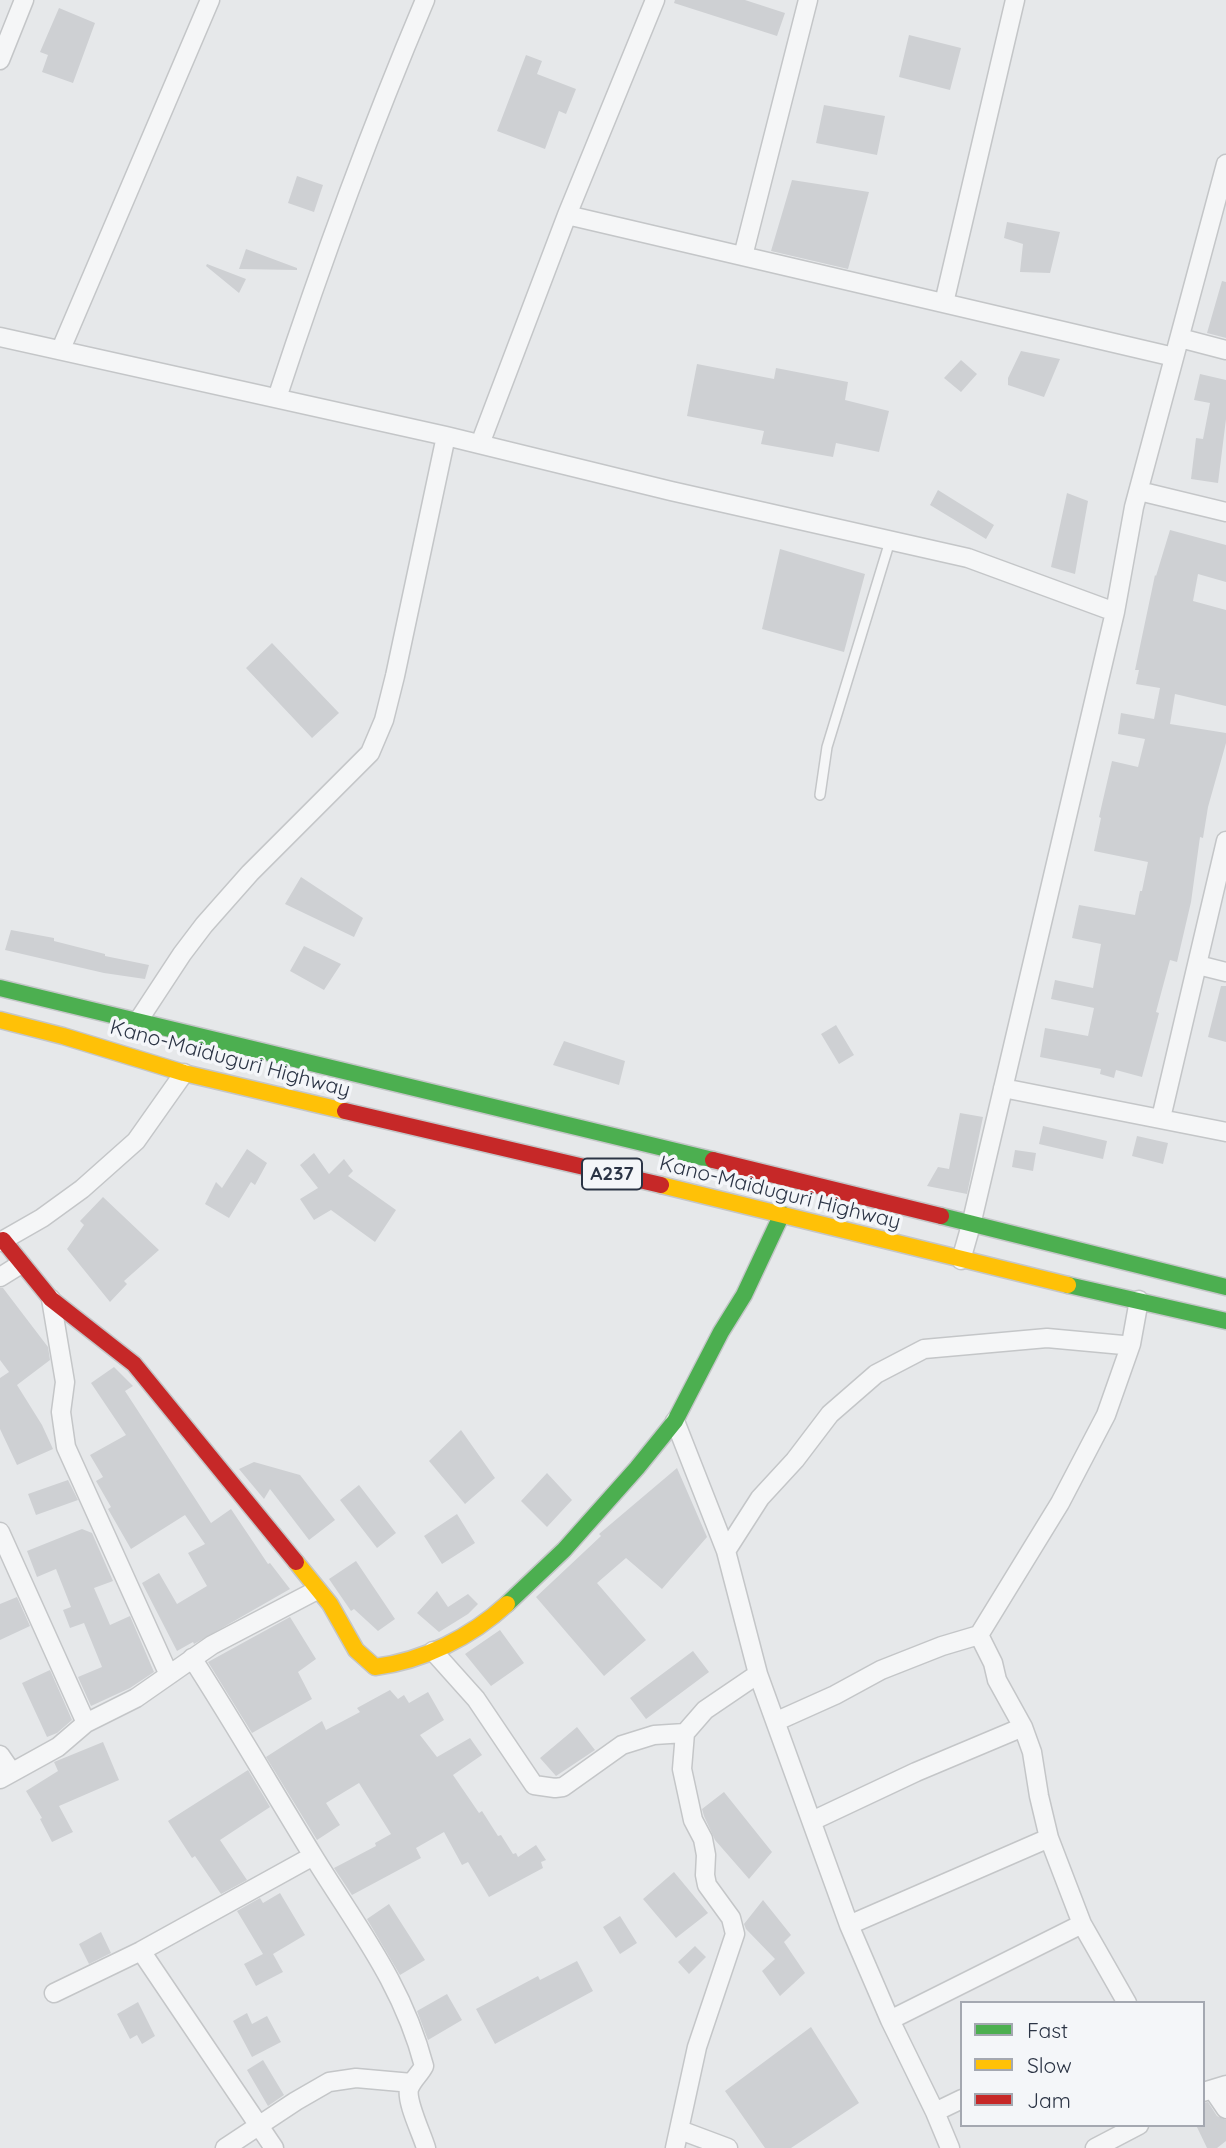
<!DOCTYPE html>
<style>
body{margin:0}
#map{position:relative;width:1226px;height:2148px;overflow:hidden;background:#e6e8ea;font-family:Quicksand,sans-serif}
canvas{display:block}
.legend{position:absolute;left:960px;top:2001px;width:245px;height:126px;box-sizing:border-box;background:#f4f6f9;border:2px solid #a4a8b1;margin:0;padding:9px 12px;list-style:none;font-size:21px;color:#2b3445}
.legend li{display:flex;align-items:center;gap:14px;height:35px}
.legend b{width:35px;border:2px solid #a4a8b1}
</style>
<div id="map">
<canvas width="1226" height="2148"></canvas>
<ul class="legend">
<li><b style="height:9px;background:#4caf50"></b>Fast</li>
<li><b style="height:9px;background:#ffc107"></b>Slow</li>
<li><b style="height:9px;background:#c62828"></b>Jam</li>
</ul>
</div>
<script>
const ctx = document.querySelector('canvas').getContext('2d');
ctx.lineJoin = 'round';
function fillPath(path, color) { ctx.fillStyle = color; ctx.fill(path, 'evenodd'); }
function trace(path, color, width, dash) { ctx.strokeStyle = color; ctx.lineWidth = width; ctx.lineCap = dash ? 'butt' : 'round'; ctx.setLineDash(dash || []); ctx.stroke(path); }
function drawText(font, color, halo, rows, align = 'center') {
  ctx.font = font + ' Quicksand,sans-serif'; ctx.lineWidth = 7; ctx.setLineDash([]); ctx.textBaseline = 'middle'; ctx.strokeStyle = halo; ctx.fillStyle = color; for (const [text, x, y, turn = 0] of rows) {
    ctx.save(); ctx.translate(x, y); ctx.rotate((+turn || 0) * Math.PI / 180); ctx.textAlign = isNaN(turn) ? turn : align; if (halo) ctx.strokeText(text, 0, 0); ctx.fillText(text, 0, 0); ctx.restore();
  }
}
fillPath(new Path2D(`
 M675 0H745L785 13 777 36 674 3Z
 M59 8 95 23 73 83 42 72 48 55 40 52Z
 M909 35 961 48 950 90 899 77Z
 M526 55 542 61 537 74 576 89 566 114 559 111 545 149 497 131Z
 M824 105 885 116 877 155 816 143Z
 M297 176 323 185 314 212 288 203Z
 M792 180 869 192 848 269 771 251Z
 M1007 222 1060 232 1050 273 1020 272 1023 244 1004 238Z
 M246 249 297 268V270L239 269Z
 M207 264 246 279 239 293 206 266Z
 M1222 281 1226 282V338L1207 333Z
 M1021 351 1060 359 1044 397 1008 385V378Z
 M961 360 977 374 961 392 944 378Z
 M697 364 774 379 776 368 848 382 845 400 889 411 879 452 836 443 833 457 761 444 764 431 687 416Z
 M1200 374 1226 380V419L1218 483 1191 479 1196 438 1203 439 1210 403 1194 400Z
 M938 490 994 525 986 539 930 505Z
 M1067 493 1088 501 1075 574 1051 567Z
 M1170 530 1226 545V582L1198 574 1193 601 1226 610V706L1175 694 1170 724 1226 733V743L1208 807 1203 838 1200 837 1191 902 1177 962 1170 960 1156 1012 1159 1013 1142 1077 1116 1070 1114 1078 1100 1074 1101 1069 1040 1057 1045 1028 1088 1036 1094 1008 1051 999 1055 980 1093 988 1101 944 1072 938 1079 905 1135 915 1140 891H1142L1148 862 1094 851 1101 818 1099 817 1112 761 1138 767 1145 739 1118 734 1121 713 1154 719 1160 688 1136 684 1139 670H1135L1155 575 1156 576Z
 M780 549 865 574 844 652 762 629Z
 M272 643 339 713 312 738 246 668Z
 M301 877 363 918 354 937 285 904Z
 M11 930 54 938V941L105 954V956L149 965 145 979 104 973 5 950Z
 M304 946 341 964 324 990 290 971Z
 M1221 986H1226V1042L1208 1037Z
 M836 1025 854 1055 839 1064 821 1034Z
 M564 1041 625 1061 619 1085 553 1065Z
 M960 1113 983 1117 967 1194 927 1186 938 1167 949 1169Z
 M1043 1126 1107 1141 1103 1159 1039 1144Z
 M1137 1136 1168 1143 1163 1164 1132 1156Z
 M247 1149 267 1163 255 1185 251 1182 229 1218 205 1204 216 1182 222 1188Z
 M1015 1150 1036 1153 1033 1171 1012 1167Z
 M314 1153 329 1174 344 1159 353 1171 348 1176 396 1210 375 1242 331 1210 314 1220 300 1199 318 1188 300 1165Z
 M103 1197 159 1250 124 1281 127 1284 110 1302 67 1249 84 1225 80 1221Z
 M0 1288H3L48 1347 50 1360 17 1385 42 1425 53 1449 17 1465 0 1429V1378L9 1372 0 1360Z
 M114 1367 133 1386 125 1391 211 1523 231 1509 268 1564 270 1563 290 1589 194 1644 193 1642 177 1651 142 1583 159 1573 177 1604 207 1586 188 1553 205 1544 185 1515 131 1549 108 1509 111 1507 96 1481 103 1477 90 1455 126 1435 91 1383Z
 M461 1430 495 1478 465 1504 429 1461Z
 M254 1462 300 1475 335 1520 309 1540 270 1489 264 1499 239 1469Z
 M677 1468 707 1537 662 1589 626 1558 597 1583 646 1640 604 1676 536 1597 601 1536 599 1534Z
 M547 1473 572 1500 547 1527 521 1501Z
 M68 1480 78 1500 36 1515 28 1494Z
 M359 1485 396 1533 377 1548 340 1500Z
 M457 1514 475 1543 442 1564 424 1536Z
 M82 1529 92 1533 113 1581 94 1588 110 1625 130 1616 154 1672 130 1688 91 1706 78 1677 102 1667 84 1623 70 1628 63 1610 71 1607 56 1569 37 1577 27 1551Z
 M356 1561 395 1619 378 1631 354 1609 351 1611 329 1579Z
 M437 1591 448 1607 468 1594 478 1604 468 1614 439 1632 417 1613Z
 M17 1597 30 1626 0 1640V1604Z
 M290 1617 316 1659 298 1672 312 1699 252 1733 208 1662Z
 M500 1630 524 1663 491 1686 465 1654Z
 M693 1651 709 1672 646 1719 630 1698Z
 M50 1670 72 1720 57 1733 47 1737 22 1683Z
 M390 1690 398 1699 404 1695 409 1703 428 1692 444 1720 420 1735 437 1757 470 1738 482 1755 453 1775 479 1813 482 1811 498 1836 501 1835 513 1854 516 1853 518 1857 536 1845 546 1860 541 1862 543 1868 489 1897 468 1862 462 1865 444 1832 416 1848 421 1858 352 1895 334 1868 376 1846 375 1843 391 1834 359 1783 326 1803 340 1825 317 1840 266 1757 322 1721 326 1730 360 1712 357 1708Z
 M577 1727 595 1750 556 1776 540 1758Z
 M103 1742 119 1780 59 1806 73 1832 52 1842 40 1819 42 1818 26 1791 58 1771 54 1762Z
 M248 1770 270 1807 220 1840 247 1880 221 1894 195 1856 192 1858 168 1821Z
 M724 1792 772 1852 749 1879 715 1840 704 1816 702 1809Z
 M674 1872 708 1913 676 1938 643 1899Z
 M280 1893 305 1935 273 1954 283 1972 256 1986 244 1964 263 1954 237 1911 260 1898 263 1903Z
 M763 1900 791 1935 784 1942 805 1973 780 1996 762 1971 775 1959 746 1929 744 1924Z
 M389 1904 425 1960 400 1975 367 1919Z
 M620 1916 637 1943 620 1954 603 1927Z
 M101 1932 111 1953 89 1964 79 1944Z
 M695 1946 706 1957 689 1974 678 1962Z
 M577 1961 593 1991 495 2044 476 2009 538 1976 540 1980Z
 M447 1994 462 2020 428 2040 417 2011Z
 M138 2002 155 2036 142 2044 137 2035 130 2039 117 2014Z
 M247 2013 252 2024 267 2016 281 2042 252 2057 233 2021Z
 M811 2027 859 2103 791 2148H765L725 2091Z
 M263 2060 284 2095 268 2106 247 2070Z
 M1208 2102 1217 2116 1226 2120V2141L1217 2148H1207L1196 2125H1203V2103Z`), '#ced0d3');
const lane = new Path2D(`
 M820 795 827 747 890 541`);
const street = new Path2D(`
 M0 60 24 0
 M567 215 1174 357
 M743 256 808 0
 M944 303 1015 0
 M0 337 446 436 671 491 968 558 1115 612
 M1180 338 1226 350
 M61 349 210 0
 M277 398C321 264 370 130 425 0
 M480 444 567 215 655 0
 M1139 491 1226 512
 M1198 965 1226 972
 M138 1021 182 954 204 925 250 873 370 753 384 720 395 676 446 436
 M1003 1088 1226 1132
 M1161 1118 1226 841
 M0 1242 42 1218 82 1189 136 1141 184 1073
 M961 1260 971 1225 1115 612 1134 507 1226 164
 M0 1277 21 1264
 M51 1299 65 1382 61 1412 66 1447 169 1675
 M675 1421 726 1551 758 1674 849 1925 890 2020 935 2112 950 2148
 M0 1532 86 1723
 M726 1551 760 1498 795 1460 830 1414 876 1374 924 1349 1047 1338 1123 1345 1131 1344 1139 1300
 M979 1635 993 1663 997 1680 1023 1727 1032 1752 1039 1796 1049 1838 1082 1924 1127 2003
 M433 1651 476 1699 534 1785 555 1788 563 1787 622 1745 654 1735 685 1733
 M192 1658C234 1723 272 1789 312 1854 356 1926 402 1982 424 2066 420 2074 412 2080 409 2089 406 2102 422 2134 426 2148
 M777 1721 835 1695 881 1670 942 1646 979 1635 1060 1503 1106 1415 1131 1344
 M0 1755 11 1771
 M0 1779 58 1747 86 1723 136 1698 212 1645 317 1590
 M812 1821 916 1772 1023 1727
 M849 1925 1049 1838
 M141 1951 274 2148
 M54 1993 141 1951 313 1856
 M890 2020 1082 1924
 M1213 2090 1226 2109
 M1203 2092 1226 2085
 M935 2112 962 2099
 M680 2130 728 2148
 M225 2148 296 2101 329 2082 356 2078 412 2083
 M675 2148 697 2047 735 1934 731 1918 707 1885 705 1875 706 1855 703 1839 693 1820 682 1769 685 1733 705 1710 758 1674
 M1095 2148 1139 2125`);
const fast = new Path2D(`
 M0 988 713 1160
 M941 1216 1226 1287
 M1068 1285 1226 1321
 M507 1604 564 1550 637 1468 675 1421 721 1332 744 1295 782 1214`);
const slow = new Path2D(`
 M0 1020 63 1036 184 1073 345 1111
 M661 1185 1068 1285
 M296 1562 330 1604 356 1650 375 1667C423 1661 471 1637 507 1604`);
const jam = new Path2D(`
 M345 1111 661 1185
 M713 1160 941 1216
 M3 1240 51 1299 134 1364 296 1562`);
trace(lane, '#c4c6c8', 12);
trace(street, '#c4c6c8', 21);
trace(fast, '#c4c6c8', 19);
trace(slow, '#c4c6c8', 19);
trace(jam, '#c4c6c8', 19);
trace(lane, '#f5f6f7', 9);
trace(street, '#f5f6f7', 18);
trace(fast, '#4caf50', 16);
trace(slow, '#ffc107', 16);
trace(jam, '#c62828', 16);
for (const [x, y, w] of [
 [612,1174,60]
]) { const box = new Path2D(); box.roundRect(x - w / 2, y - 15.5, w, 31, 5); ctx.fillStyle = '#f4f6f9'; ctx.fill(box); trace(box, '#2b3445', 2); }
drawText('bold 19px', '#2b3445', null, [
 ["A237",612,1174]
]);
drawText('21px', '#2b3445', '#f4f6f9', [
 ["Kano-Maiduguri Highway",230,1059,15],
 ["Kano-Maiduguri Highway",780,1193,14]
]);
</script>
